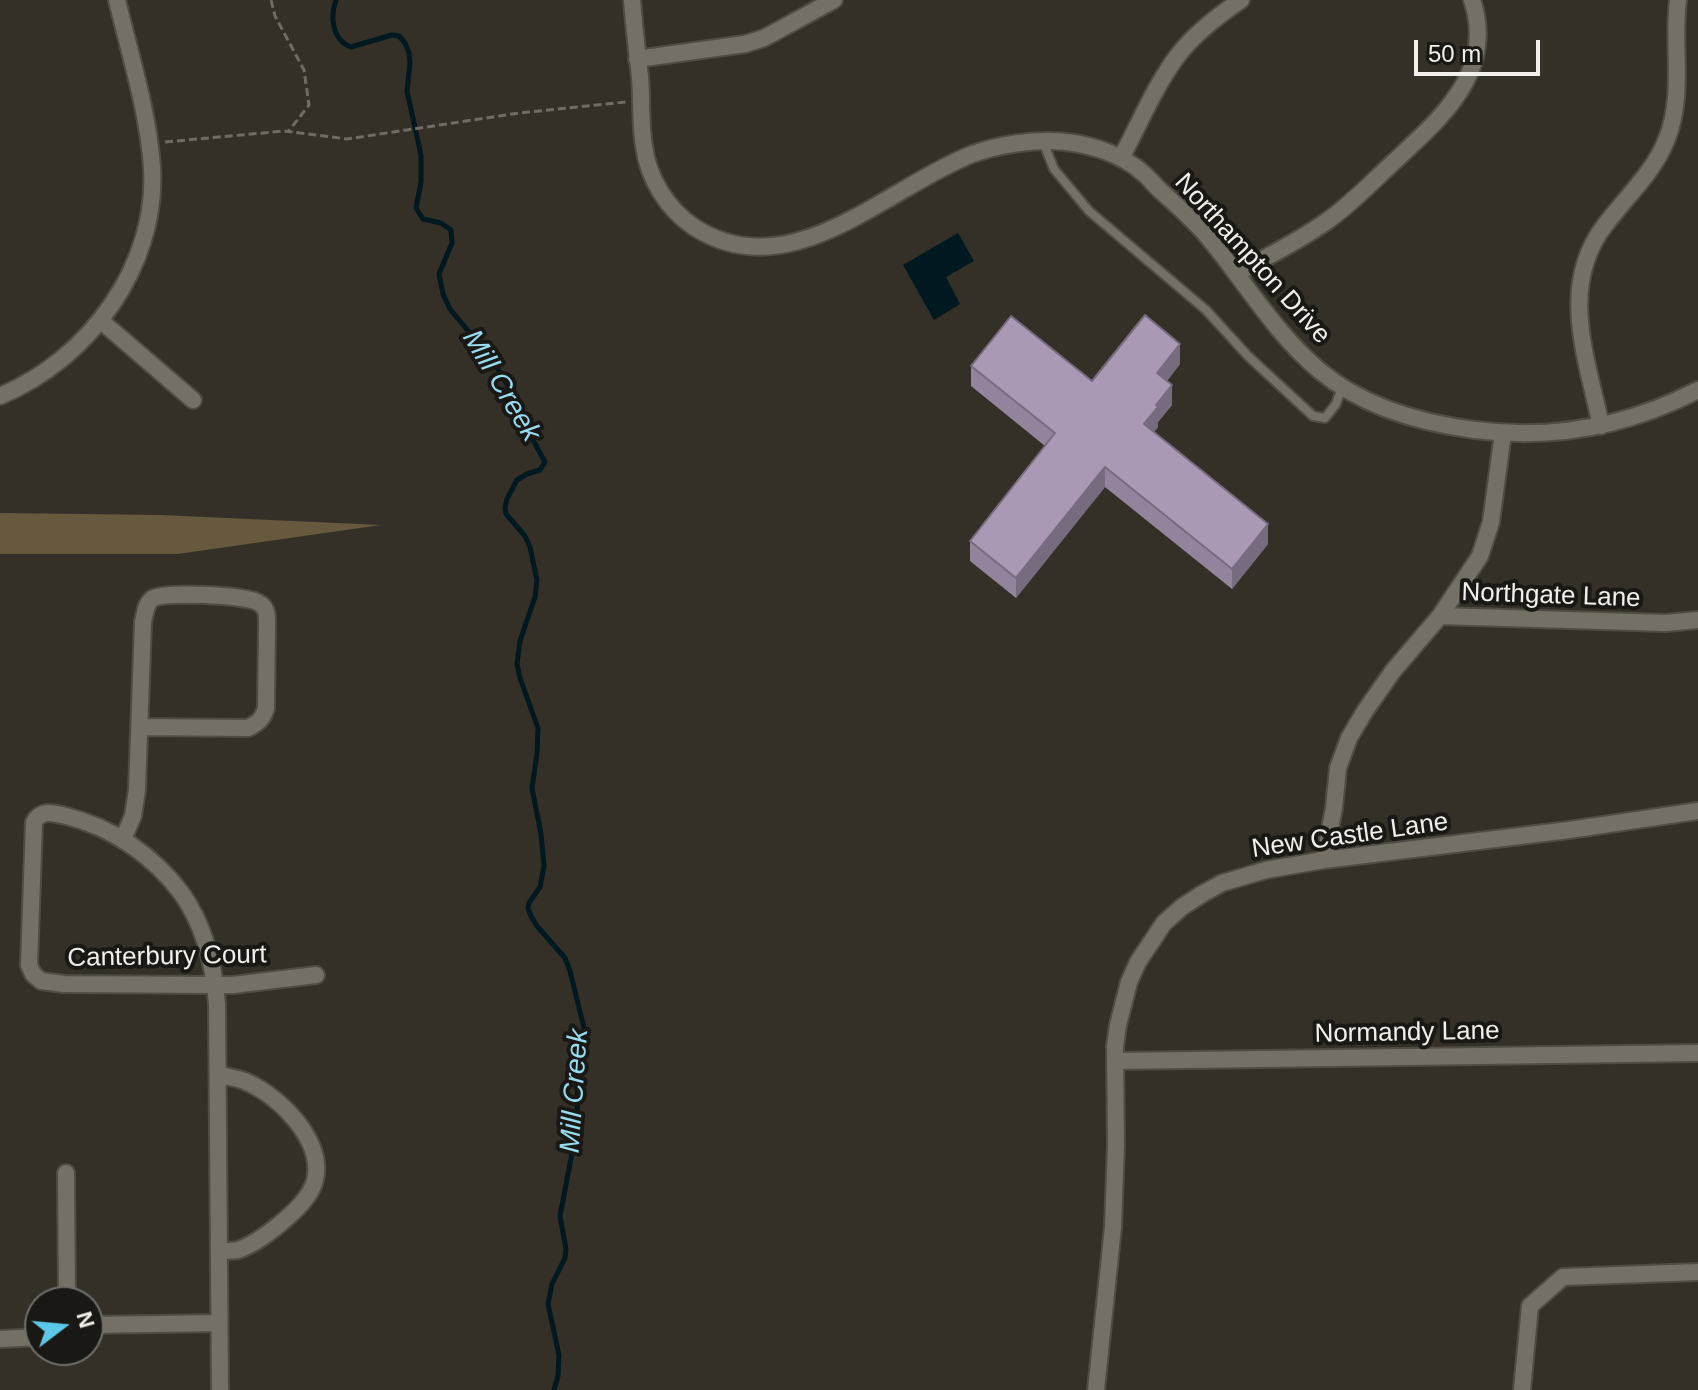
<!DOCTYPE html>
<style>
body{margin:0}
#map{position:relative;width:1698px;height:1390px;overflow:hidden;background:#343027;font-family:Helvetica,sans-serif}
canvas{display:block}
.north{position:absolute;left:24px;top:1286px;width:80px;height:80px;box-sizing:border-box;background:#1a1814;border:2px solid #706e6a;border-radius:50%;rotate:74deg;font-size:22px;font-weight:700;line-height:32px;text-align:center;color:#f2efea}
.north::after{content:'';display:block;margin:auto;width:28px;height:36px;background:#5ac8e6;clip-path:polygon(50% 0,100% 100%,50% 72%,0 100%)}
.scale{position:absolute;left:1414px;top:40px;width:126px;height:36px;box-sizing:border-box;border:4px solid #f2efea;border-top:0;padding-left:10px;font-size:24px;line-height:28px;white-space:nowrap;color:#f2efea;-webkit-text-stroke:6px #1a1814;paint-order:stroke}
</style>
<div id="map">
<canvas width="1698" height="1390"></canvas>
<div class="north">N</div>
<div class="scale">50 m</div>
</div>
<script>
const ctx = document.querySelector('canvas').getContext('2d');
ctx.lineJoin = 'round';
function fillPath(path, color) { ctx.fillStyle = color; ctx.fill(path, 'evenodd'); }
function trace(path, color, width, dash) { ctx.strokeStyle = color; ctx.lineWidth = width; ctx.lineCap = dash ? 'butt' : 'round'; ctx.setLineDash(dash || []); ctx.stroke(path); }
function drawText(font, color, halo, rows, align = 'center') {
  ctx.font = font + ' Helvetica,sans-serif'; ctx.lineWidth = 8; ctx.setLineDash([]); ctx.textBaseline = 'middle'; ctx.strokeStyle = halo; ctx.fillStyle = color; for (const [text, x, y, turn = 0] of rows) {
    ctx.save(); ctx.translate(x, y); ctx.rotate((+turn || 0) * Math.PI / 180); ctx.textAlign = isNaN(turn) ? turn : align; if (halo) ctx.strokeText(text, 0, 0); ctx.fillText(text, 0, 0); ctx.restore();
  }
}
fillPath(new Path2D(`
 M0 513 161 515 381 525 178 554H0Z`), '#66593e');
fillPath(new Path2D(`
 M958 233 974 261 946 277 960 304 934 320 903 265Z`), '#001820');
trace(new Path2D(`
 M336 0C330 17 332 40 351 47L392 35 399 36 405 43 409 53 410 63 407 91 421 155V182L416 208 423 219 441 223 451 230 452 243 439 274 443 294 450 309 493 361 520 406 533 440 545 462 540 470 527 474 517 480 507 499 505 507 506 514 525 536 530 547 537 580 535 597 520 641 517 664 520 678 538 728 537 754 532 788 541 834 544 866 540 887 529 903 528 908 531 916 537 926 565 958 570 971 584 1028 578 1064 577 1127 560 1216 566 1249 565 1258 552 1284 548 1304 559 1355 558 1376 554 1390`), '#001820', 5);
const service = new Path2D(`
 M1043 142 1054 169 1089 211 1206 310 1248 356 1313 416 1325 418 1336 404 1342 387`);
const minor = new Path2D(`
 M632 0C634 26 637 51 640 77 642 99 640 124 644 146 648 178 667 209 694 227 789 289 885 189 970 155 999 144 1035 139 1066 142 1093 145 1123 155 1143 173 1150 179 1156 187 1163 193 1180 208 1198 224 1212 242 1247 285 1276 334 1320 371 1362 406 1421 423 1475 430 1553 440 1628 426 1698 390
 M637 59 745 44 764 38 834 0
 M1121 158C1140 123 1155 85 1179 54 1196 32 1219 15 1241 0
 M1237 273C1267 257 1299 241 1327 221 1347 207 1364 190 1382 173 1413 143 1453 112 1470 72 1480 49 1480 23 1472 0
 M100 320 193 400
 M0 396C89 359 158 266 152 167 148 111 130 55 117 0
 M1601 426C1587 358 1558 286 1605 225 1626 197 1653 173 1666 141 1685 96 1672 46 1678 0
 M1440 616 1666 623 1698 620
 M123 839 133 816 137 790 143 622C145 614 145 605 152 599 163 591 248 595 259 603 268 608 267 617 267 625L266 708C263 719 258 723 248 728L141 727
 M1324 860 1334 808 1338 768 1349 738 1365 711 1393 671 1440 616 1480 556 1491 522 1503 433
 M1116 1061 1698 1053
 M218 1075C229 1077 239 1078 249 1083 281 1098 324 1141 315 1180 311 1197 294 1212 281 1223 269 1233 253 1245 238 1250 233 1251 226 1251 220 1251
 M66 1173 67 1302
 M88 1325 219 1323
 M0 1339 40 1337
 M220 1390 217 1004C214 967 204 925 182 894 154 856 112 827 66 816 53 813 41 809 34 822L29 965 33 974 41 981 64 984 216 985H233L316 975
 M1096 1390 1113 1227 1116 1145 1115 1046 1118 1025 1129 982 1138 962 1164 923 1182 907 1202 894 1222 883 1266 870 1324 860 1569 830 1698 811
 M1522 1390 1530 1306 1563 1277 1698 1272`);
trace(service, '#4f4c44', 12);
trace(minor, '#4f4c44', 20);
trace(new Path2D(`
 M271 0 275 16 304 70 309 105 288 132
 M165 142 284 131 347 139 519 113 626 102`), '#706c65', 3, [8, 4]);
trace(service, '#757066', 8);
trace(minor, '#757066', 16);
fillPath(new Path2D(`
 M1180 364 1167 381 1172 405 1158 422V427L1154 432 1268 544 1232 589 1105 487 1016 598 970 561V541L1045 446 971 386V366L1092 381Z`), '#91849c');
fillPath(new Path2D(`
 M1180 344V364L1157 393V373Z
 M1172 385V405L1158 422V427L1144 444V424L1156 405Z
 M1105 467V487L1016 598V578Z
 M1268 524V544L1232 589V569Z`), '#766b7f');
const building = new Path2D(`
 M1145 315 1180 344 1157 373 1172 385 1156 405 1158 407 1144 424 1268 524 1232 569 1105 467 1016 578 970 541 1055 433 971 366 1011 316 1092 381Z`);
fillPath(building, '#a999b5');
trace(building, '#766b7f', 2);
drawText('26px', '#f2efea', '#1a1814', [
 ["Northampton Drive",1252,259,48],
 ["Northgate Lane",1551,596,2],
 ["New Castle Lane",1350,836,-8],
 ["Canterbury Court",167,957,-1],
 ["Normandy Lane",1407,1033,-1]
]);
drawText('italic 28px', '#97dbf0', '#1a1814', [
 ["Mill Creek",501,386,59],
 ["Mill Creek",575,1091,-86]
]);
</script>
